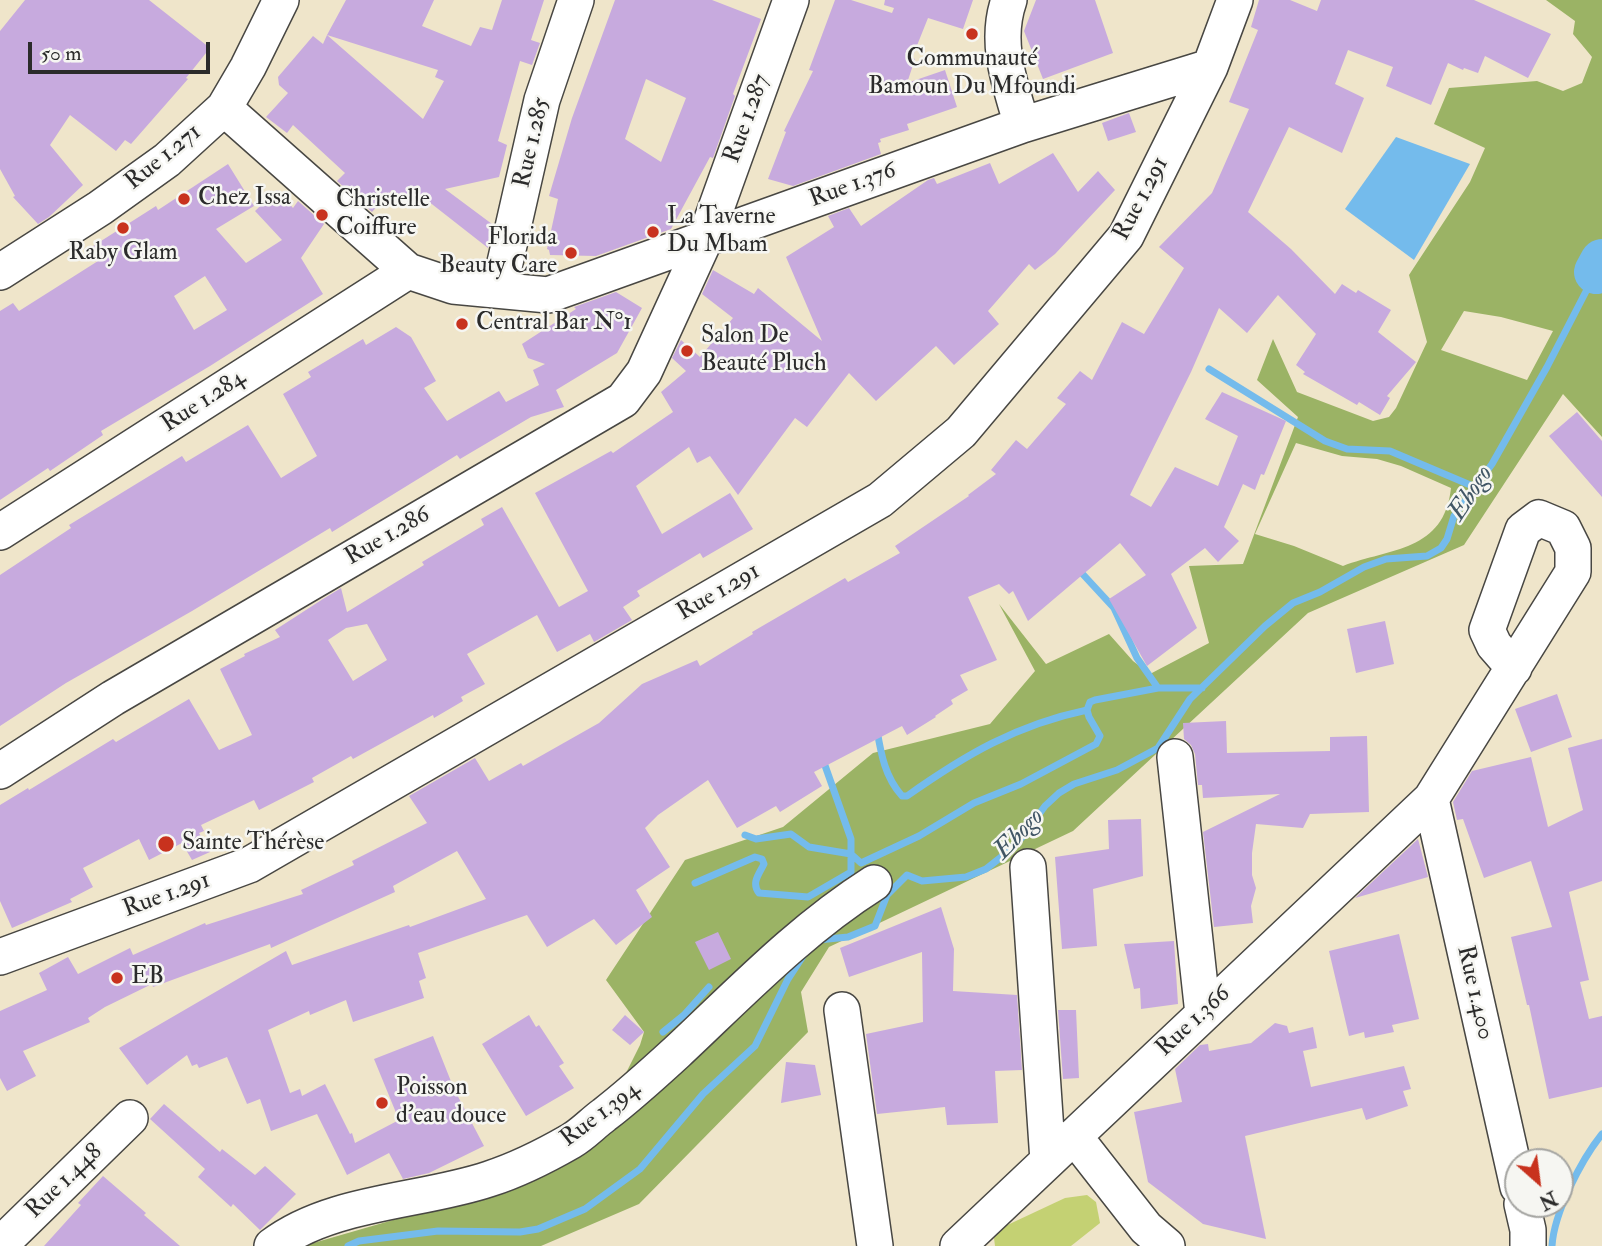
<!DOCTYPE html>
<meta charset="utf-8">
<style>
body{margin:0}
#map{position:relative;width:1602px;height:1246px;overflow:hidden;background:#efe5ca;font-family:"IM FELL Double Pica",serif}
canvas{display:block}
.north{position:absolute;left:1504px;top:1148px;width:70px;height:70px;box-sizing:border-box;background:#f6f6f2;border:2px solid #a5a5a2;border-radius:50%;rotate:152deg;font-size:19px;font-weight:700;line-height:28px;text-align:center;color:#2b2b2b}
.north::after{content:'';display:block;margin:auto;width:24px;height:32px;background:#c8321e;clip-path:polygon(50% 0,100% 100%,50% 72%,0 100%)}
.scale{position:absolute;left:28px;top:42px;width:182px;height:32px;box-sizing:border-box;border:4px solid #2b2b2b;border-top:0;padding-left:9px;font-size:21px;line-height:24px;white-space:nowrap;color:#2b2b2b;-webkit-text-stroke:5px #f6f6f2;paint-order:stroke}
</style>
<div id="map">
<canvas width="1602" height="1246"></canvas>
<div class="north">N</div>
<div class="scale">50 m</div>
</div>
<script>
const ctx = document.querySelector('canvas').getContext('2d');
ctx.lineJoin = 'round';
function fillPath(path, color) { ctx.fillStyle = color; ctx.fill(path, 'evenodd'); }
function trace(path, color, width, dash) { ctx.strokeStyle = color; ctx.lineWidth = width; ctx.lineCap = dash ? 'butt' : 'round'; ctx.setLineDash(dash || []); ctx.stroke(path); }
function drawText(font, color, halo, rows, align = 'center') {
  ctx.font = font + ' "IM FELL Double Pica",serif'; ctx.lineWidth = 5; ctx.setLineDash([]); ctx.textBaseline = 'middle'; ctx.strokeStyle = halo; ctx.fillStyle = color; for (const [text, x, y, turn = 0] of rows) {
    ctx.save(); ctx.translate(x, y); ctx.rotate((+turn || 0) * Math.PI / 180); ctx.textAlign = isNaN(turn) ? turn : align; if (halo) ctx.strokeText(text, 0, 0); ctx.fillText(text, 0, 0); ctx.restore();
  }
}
fillPath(new Path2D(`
 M1087 1195 1096 1202 1100 1223 1071 1246H995L994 1238 1001 1228 1065 1198Z`), '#c4d173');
fillPath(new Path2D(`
 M1546 0H1602V437L1563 394 1464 545 1308 613 1073 831 829 947 801 992 808 1032 639 1204 541 1246H303L528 1181 616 1093 640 1045 644 1032 606 980 685 860 783 827 873 753 990 724 1035 671 999 604 1046 664 1109 634 1133 661 1150 674 1209 643 1189 566 1243 564 1298 417 1257 380 1273 339 1297 392 1373 421 1389 417 1396 408 1427 342 1409 275 1470 182 1485 148 1434 124 1449 88 1537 81 1563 91 1582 83 1592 57 1573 34 1575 21ZM1464 311 1501 317 1553 331 1527 380 1441 350ZM1296 443 1342 456 1377 459 1401 466 1451 488C1444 552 1390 548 1343 566L1294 546 1255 534Z`), '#9bb365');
fillPath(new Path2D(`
 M1396 137 1470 164 1414 260 1345 209Z`), '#74bbec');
trace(new Path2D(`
 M1209 369 1325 441 1347 449 1390 451 1475 487
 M1078 569 1114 608 1137 658 1158 688
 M877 730C881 754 885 777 902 796H907C965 755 1016 725 1087 710L1090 702 1095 700 1158 688H1202
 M745 835 756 839 791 834 809 847 851 854 861 863 919 836 974 803 1021 784 1096 744 1100 736 1089 717 1087 710
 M695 883 755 857 762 859 764 864C759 874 751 883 759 893L808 897 851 872V839L822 757
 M818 940 848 937 875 926 887 895 907 875 922 881 966 877 986 869 1010 850 1023 836 1045 806 1059 793 1074 784 1117 770 1158 748 1190 699 1265 626 1293 603 1320 592 1364 567 1386 559 1427 556 1441 548 1447 539 1454 516 1492 464 1547 367 1596 272 1602 279
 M663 1032 684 1015 709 987
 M348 1246 359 1241 438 1231 520 1232 538 1229 585 1209 640 1169 703 1094 755 1046 788 979 803 956
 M1552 1246C1554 1213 1581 1160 1602 1134`), '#74bbec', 7);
trace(new Path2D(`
 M1596 272 1602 261`), '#74bbec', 44);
fillPath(new Path2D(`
 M25 0H149L210 48 186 78 188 79 131 144 125 140 116 151 70 115 50 145 83 185 49 217 38 224 13 197 15 196 0 169V31Z
 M346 0H434L422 26 471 46 480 27 492 30 502 0H544L531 40 540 43 532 65 520 61 498 141 507 145 499 177 445 189 492 224 488 248 419 194 409 204 392 190 372 212 337 181 345 173 293 125 287 133 266 117 288 93 279 85 278 77 313 36 323 44 327 35 423 119 444 81 435 77 438 70 327 35Z
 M615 0H712L761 19 733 94 735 96 713 158 710 157 671 229 596 256 550 255 549 250 547 249 558 199 549 196 572 118ZM646 79 686 98 661 162 625 139Z
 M835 0H851L892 13 894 8 884 5 885 0H973L963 29 928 18 912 58 915 59 907 83 945 70 957 107 907 124 909 130 880 139 881 142 878 143 881 154 793 186 768 179 786 132 784 131 813 71 809 70Z
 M1036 0H1095L1113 53 1043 79 1024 31Z
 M1259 0H1290L1317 11 1321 0H1474L1551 34 1528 78 1485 56 1478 73 1464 68 1463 70 1448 63 1431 105 1386 86 1393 67 1348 50 1335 84 1364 98 1342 153 1289 127 1248 212 1291 249 1335 294 1342 284 1356 293 1358 290 1391 310 1378 332 1416 362 1387 396 1390 398 1380 415 1359 402 1357 405 1303 374 1305 372 1296 365 1316 334 1278 295 1247 333 1219 308 1191 372 1130 495 1151 507 1175 467 1218 486 1238 436 1205 419 1222 392 1286 421 1264 475 1261 474 1255 490 1243 484 1224 527 1239 541 1218 562 1205 548 1171 574 1197 628 1147 666 1109 599 1146 575 1120 543 1028 621 1013 591 1009 594 999 584 968 597 997 660 960 675 968 690 951 700 953 704 935 716 936 717 907 735 902 726 814 772 822 786 780 812 776 806 737 828 708 780 658 815 645 828 670 867 636 890 652 917 616 945 594 919 547 947 527 915 418 953 426 978 419 981 424 998 353 1022 346 1000 310 1015 309 1011 268 1030 290 1093 300 1089 302 1096 325 1084 350 1134 352 1133 355 1143 399 1120 374 1059 433 1036 454 1089 484 1146 429 1173 403 1179 389 1153 347 1175 317 1114 271 1131 260 1099 247 1104 227 1057 199 1068 197 1064 192 1066 187 1055 147 1085 119 1048 286 951 292 965 409 925 410 927 486 899 457 851 393 886 395 892 271 948 270 944 153 987 152 984 105 1007 88 1018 90 1022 23 1051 36 1076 7 1091 0 1078V1011L47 990 39 973 68 957 78 974 130 948 133 955 205 923 206 925 303 894 301 890 354 865 352 861 427 823 409 796 475 758 489 781 521 763 523 766 599 723 642 684 697 660 700 666 753 634 752 632 845 578 848 582 900 553 895 546 969 496 968 495 996 474 991 470 1016 440 1027 449 1066 404 1057 398 1080 371 1092 380 1122 322 1144 334 1184 268 1159 247 1212 193 1249 109 1229 102 1258 30 1251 27Z
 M1129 113 1136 132 1108 141 1102 123Z
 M1053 153 1078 192 1098 171 1115 190 1055 254 1035 270 1029 264 988 311 999 324 954 365 936 346 876 401 849 373 807 427 795 418 738 495 710 456 697 463 689 447 636 486 662 534 730 493 753 529 703 558 700 553 637 591 640 596 623 607 632 620 594 642 590 634 557 652 537 615 467 654 485 684 461 697 463 701 434 718 433 715 353 759 351 756 312 778 314 782 259 810 254 800 201 825 204 831 199 833 210 852 192 860 182 843 149 860 139 839 83 868 93 887 70 899 72 902 12 928 0 901V805L28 788 29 790 113 739 116 742 189 699 219 750 252 735 220 669 245 656 244 654 280 637 275 630 323 599 341 588 347 612 424 565 422 562 484 525 481 519 502 507 559 607 588 591 535 493 611 451 613 453 673 412 661 392 686 371 672 358 681 340 700 357 733 318 702 294 713 270 754 294 758 288 822 341 786 257 834 227 828 216 849 208 861 226 928 180 934 178 937 184 990 163 999 184ZM367 624 387 660 353 681 328 640 346 628Z
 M228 164 254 206 216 229 246 263 282 240 255 211 277 190 293 208 298 201 324 224 301 258 323 294 210 366 101 431 103 435 50 471 48 468 0 500V311L13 303 19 311 98 261 90 248 156 206 158 210ZM205 276 227 310 194 330 174 296Z
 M616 292 642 308 617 353 556 390 564 407 531 417 460 459 457 455 332 532 330 528 192 611 66 683 0 726V575L71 528 69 525 182 456 186 462 248 425 281 478 317 456 283 394 311 377 308 372 363 339 366 345 396 327 411 337 436 381 424 388 447 421 499 391 506 402 539 385 533 370 545 364 528 358 522 344 576 309 574 307Z
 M1577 412 1602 441V497L1549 436Z
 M1385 621 1394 664 1356 673 1347 629Z
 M1557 694 1572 737 1531 752 1515 709Z
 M1226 721 1227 753 1330 751V737L1367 736 1369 812 1310 814 1303 828 1256 824 1252 853V875L1256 888 1251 906 1253 923 1214 927 1203 832 1280 794 1203 798 1202 785H1198L1195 754 1191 745 1184 739 1183 723Z
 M1602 739V881L1569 892 1589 980 1580 982 1589 1019 1602 1016V1087L1549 1099 1529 1005H1527L1511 937 1552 927 1531 861 1484 878 1463 819 1457 820 1453 802 1472 771 1531 757 1548 827 1583 810 1568 748Z
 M1141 819 1143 876 1093 889 1097 946 1062 949 1055 857 1109 849 1108 820Z
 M1418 839 1428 877 1355 898Z
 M941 907 954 949 953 991 1017 995 1022 1070 995 1071 998 1123 947 1125 945 1107 877 1114 866 1034 923 1022 922 952 849 977 840 948Z
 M718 932 731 959 709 970 695 942Z
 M1399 934 1419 1019 1392 1025 1394 1032 1365 1038 1364 1032 1349 1036 1329 951Z
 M1174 941 1178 1004 1141 1009 1140 988 1134 989 1124 944Z
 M1058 1010H1076L1079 1078 1063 1079Z
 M529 1015 536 1027 539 1025 564 1063 559 1066 574 1088 526 1116 482 1044Z
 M625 1015 644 1032 630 1045 612 1030Z
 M1275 1023 1287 1026 1289 1033 1313 1027 1317 1048 1303 1051 1311 1087 1404 1066 1411 1089 1403 1091 1408 1106 1366 1120 1362 1108 1245 1136 1266 1239 1203 1224 1148 1182 1134 1112 1182 1102 1175 1069 1200 1045 1208 1044 1209 1051 1251 1043Z
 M786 1062 815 1065 821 1095 781 1103Z
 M164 1104 220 1152 222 1149 255 1175 265 1166 296 1194 260 1230 233 1204 231 1207 198 1177 205 1169 150 1119Z
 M103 1176 146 1213 144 1215 180 1246H44L81 1205 78 1203Z`), '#c7aade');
const minor = new Path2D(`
 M1009 0C994 43 1010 84 1022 125
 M224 108 408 271 453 286 548 295 1022 125 1210 67
 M0 272 100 208 167 160 224 108 248 67 281 0
 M499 289 542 100 576 0
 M0 532 408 271
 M1175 757 1203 1014
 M0 771 113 698 623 400 644 372 705 239 791 0
 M1431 799 1518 1187
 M1028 867 1048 1161
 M0 957 249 865 880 500 961 432 1126 236 1210 67 1235 0
 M842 1010 875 1246
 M1074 1136 1146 1228 1167 1246
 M1522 1204 1528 1230V1246
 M0 1245 130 1118
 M272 1246C331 1201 421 1202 489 1179 517 1170 545 1156 571 1141 583 1134 593 1123 604 1115 630 1095 653 1074 677 1052 740 993 800 930 874 883
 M958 1246 1431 799 1573 572V548L1563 528 1539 518 1523 530 1487 630 1494 645 1514 668`);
trace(minor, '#484743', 38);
trace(minor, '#fff', 35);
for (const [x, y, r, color] of [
 [972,34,7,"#c8321e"],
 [184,199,7,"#c8321e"],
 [322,215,7,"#c8321e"],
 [123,228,7,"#c8321e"],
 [653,232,7,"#c8321e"],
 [571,253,7,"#c8321e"],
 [462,324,7,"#c8321e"],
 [687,351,7,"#c8321e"],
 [166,844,9,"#c8321e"],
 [117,978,7,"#c8321e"],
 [382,1103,7,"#c8321e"]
]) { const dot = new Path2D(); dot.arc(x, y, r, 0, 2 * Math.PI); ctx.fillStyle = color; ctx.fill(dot); trace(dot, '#f6f6f2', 2.5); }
drawText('24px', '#2b2b2b', '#f6f6f2', [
 ["Communauté",972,60,"center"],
 ["Bamoun Du Mfoundi",972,88,"center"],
 ["Chez Issa",198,199],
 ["Christelle",336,201],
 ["Coiffure",336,229],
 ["La Taverne",667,218],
 ["Du Mbam",667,246],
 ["Florida",557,239,"right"],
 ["Beauty Care",557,267,"right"],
 ["Raby Glam",123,254,"center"],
 ["Central Bar N°1",476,324],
 ["Salon De",701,337],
 ["Beauté Pluch",701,365],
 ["Sainte Thérèse",182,844],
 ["EB",131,978],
 ["Poisson",396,1089],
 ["d'eau douce",396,1117]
], 'left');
drawText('24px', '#2b2b2b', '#f6f6f2', [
 ["Rue 1.287",748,119,-70],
 ["Rue 1.285",533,143,-77],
 ["Rue 1.271",164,158,-39],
 ["Rue 1.376",853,186,-20],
 ["Rue 1.291",1142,199,-62],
 ["Rue 1.284",204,402,-33],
 ["Rue 1.286",388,537,-30],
 ["Rue 1.291",719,593,-30],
 ["Rue 1.291",167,896,-20],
 ["Rue 1.400",1474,993,77],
 ["Rue 1.366",1194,1022,-43],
 ["Rue 1.394",601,1115,-37],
 ["Rue 1.448",65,1182,-44]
]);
drawText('italic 26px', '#415665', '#f6f6f2', [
 ["Ebogo",1472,494,-57],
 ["Ebogo",1020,835,-46]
]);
</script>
